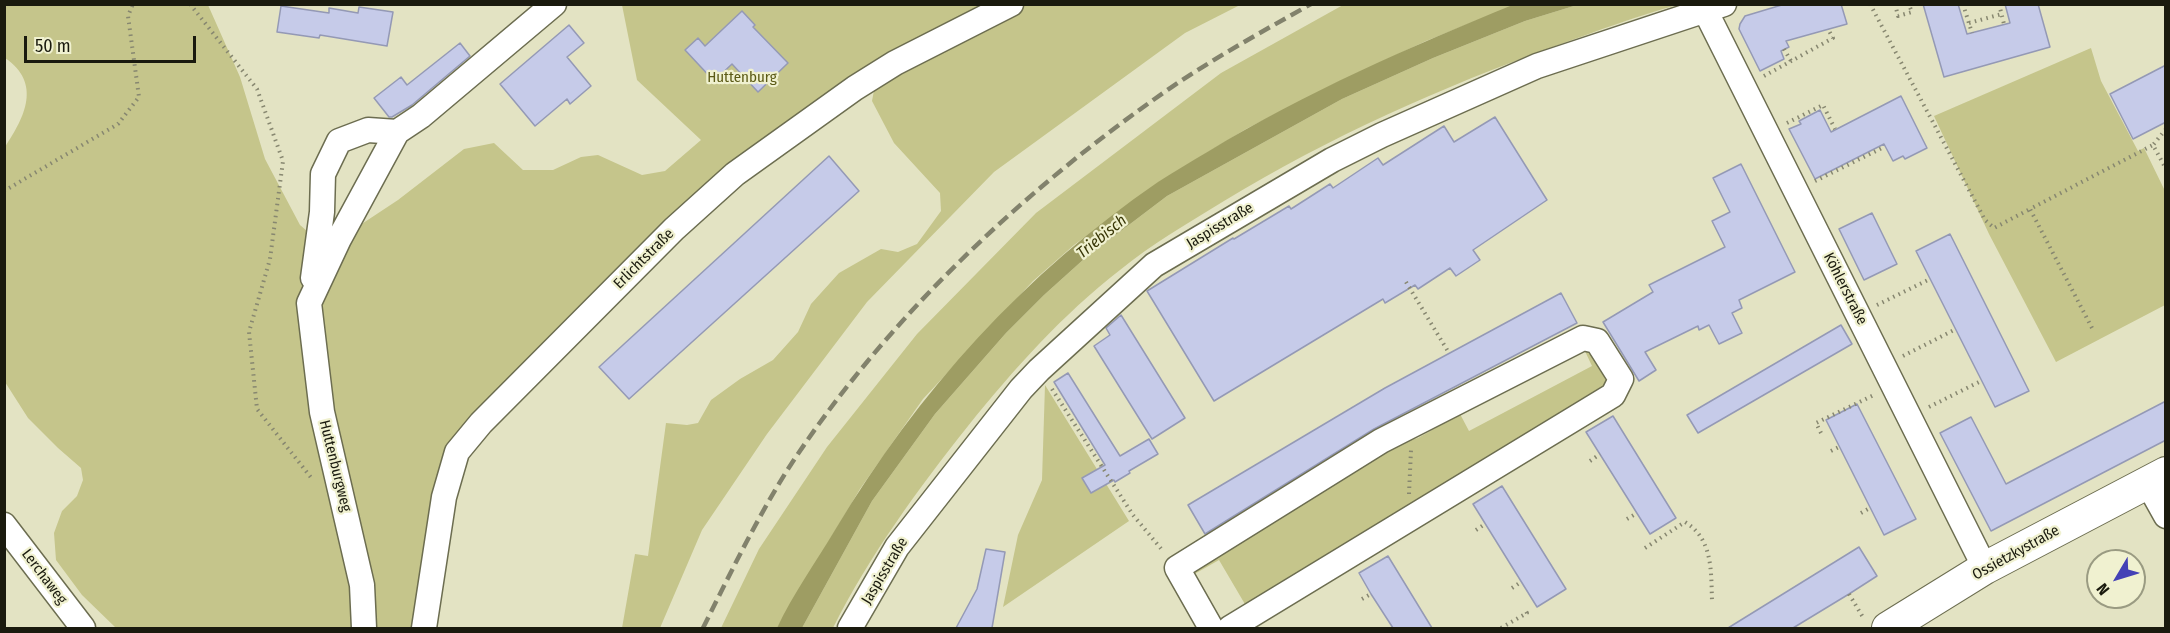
<!DOCTYPE html>
<meta charset="utf-8">
<style>
body{margin:0}
#map{position:relative;width:2170px;height:633px;overflow:hidden;background:#e3e3c3;font-family:"Fira Sans Condensed",sans-serif}
canvas{display:block}
.frame{position:absolute;inset:0;border:6px solid #1a1a0e;pointer-events:none}
.north{position:absolute;left:2086px;top:549px;width:60px;height:60px;box-sizing:border-box;background:#f0f1d0;border:2px solid #9a9b82;border-radius:50%;rotate:232deg;font-size:16px;font-weight:700;line-height:24px;text-align:center;color:#1a1a0e}
.north::after{content:'';display:block;margin:auto;width:21px;height:27px;background:#4441b6;clip-path:polygon(50% 0,100% 100%,50% 72%,0 100%)}
.scale{position:absolute;left:24px;top:36px;width:172px;height:27px;box-sizing:border-box;border:3px solid #1a1a0e;border-top:0;padding-left:8px;font-size:18px;line-height:21px;white-space:nowrap;color:#1a1a0e;-webkit-text-stroke:4px #f0f1d0;paint-order:stroke}
</style>
<div id="map">
<canvas width="2170" height="633"></canvas>
<div class="frame"></div>
<div class="north">N</div>
<div class="scale">50 m</div>
</div>
<script>
const ctx = document.querySelector('canvas').getContext('2d');
ctx.lineJoin = 'round';
function fillPath(path, color) { ctx.fillStyle = color; ctx.fill(path, 'evenodd'); }
function trace(path, color, width, dash) { ctx.strokeStyle = color; ctx.lineWidth = width; ctx.lineCap = dash ? 'butt' : 'round'; ctx.setLineDash(dash || []); ctx.stroke(path); }
function drawText(font, color, halo, rows, align = 'center') {
  ctx.font = font + ' "Fira Sans Condensed",sans-serif'; ctx.lineWidth = 4.5; ctx.setLineDash([]); ctx.textBaseline = 'middle'; ctx.strokeStyle = halo; ctx.fillStyle = color; for (const [text, x, y, turn = 0] of rows) {
    ctx.save(); ctx.translate(x, y); ctx.rotate((+turn || 0) * Math.PI / 180); ctx.textAlign = isNaN(turn) ? turn : align; if (halo) ctx.strokeText(text, 0, 0); ctx.fillText(text, 0, 0); ctx.restore();
  }
}
fillPath(new Path2D(`
 M4 5H208L240 77 265 159 300 225 314 237 339 239 398 200 464 149 494 143 523 170H553L581 157 598 155 642 175 665 171 701 140 637 80 622 5H1240L1185 33 994 172 867 302 767 434 702 530 660 628H622L635 554 648 556 666 423 687 425 698 423 711 400 740 379 773 360 798 332 811 304 839 273 881 249 898 252 917 244 941 211 940 193 894 143 872 101 877 75 750 162 457 452 424 628H116L82 595 56 560 54 533 62 511 77 496 83 480 81 468 58 448 28 418 5 382V147C25 117 42 83 5 58Z
 M1343 5H1515L1426 41 1336 83 1246 129 1159 182 1074 245 1033 281 923 399 860 489 777 628H721L759 549 827 447 917 334 1036 213 1221 73Z
 M1577 5H1677C1637 16 1597 31 1558 45 1442 87 1329 137 1224 201 1188 223 1152 244 1120 270 1062 315 1014 369 968 426 918 489 869 556 833 628H802L872 501 935 414 1006 333 1044 295 1084 259 1167 196 1342 99 1433 58 1525 21Z
 M2091 48 2101 81 2138 151 2144 148 2165 191V305L2056 362 1989 234 1934 116Z
 M1584 349 1591 353 1609 385 1249 611 1219 560 1191 576 1193 564 1394 445 1418 438 1460 414 1469 431 1592 366Z
 M1045 385 1129 521 1003 607 1018 535 1042 480Z`), '#c5c58b');
fillPath(new Path2D(`
 M1515 4 1577 5 1525 21 1433 58 1342 99 1167 196 1084 259 1044 295 1006 333 935 414 872 501 802 628H777C793 594 816 562 835 530 919 390 1024 274 1158 182 1175 171 1192 161 1209 151 1306 92 1410 47 1515 4Z`), '#9e9d63');
const building = new Path2D(`
 M1785 4H1841L1847 24 1786 41 1789 47 1781 51 1784 59 1760 71 1739 29 1740 24 1745 16Z
 M1923 4H1958L1967 34 2010 23 2005 4H2038L2050 47 1944 77Z
 M281 6 329 13V8L358 13 359 7 393 12 387 46 320 35 319 38 277 32Z
 M742 11 755 25 753 27 788 63 758 92 732 64 714 81 685 50 698 38 705 46Z
 M569 25 584 43 567 57 591 86 570 104 567 99 535 126 500 84Z
 M460 43 470 56 412 105 392 117H389L374 98 401 77 407 85Z
 M2166 65V122L2133 139 2110 94Z
 M1901 96 1927 148 1905 159 1903 156 1893 161 1884 144 1815 179 1789 129 1801 124 1799 121 1820 110 1831 132Z
 M1495 117 1547 200 1473 250 1480 260 1456 276 1450 268 1418 289 1415 285 1385 303 1383 299 1214 401 1147 291 1233 238 1234 239 1289 206 1291 209 1330 184 1333 188 1378 158 1383 165 1444 126 1454 142Z
 M829 156 859 191 629 399 599 367Z
 M1741 164 1795 272 1739 300 1742 308 1732 313 1742 333 1719 344 1709 325 1699 330 1698 326 1645 352 1656 370 1639 381 1603 322 1653 292 1649 285 1725 247 1712 221 1730 212 1713 178Z
 M1872 213 1897 264 1864 280 1839 229Z
 M1950 234 2029 391 1995 407 1916 251Z
 M1561 293 1577 323 1374 429 1205 534 1188 505 1385 388Z
 M1121 315 1185 418 1152 439 1094 346 1110 335 1106 328Z
 M1841 325 1852 344 1698 433 1687 415Z
 M1068 373 1120 456 1149 439 1158 454 1129 471 1130 473 1115 482 1114 480 1091 493 1082 478 1105 465 1054 382Z
 M2166 401V440L1991 531 1940 433 1971 417 2006 484Z
 M1857 404 1916 519 1884 535 1826 420Z
 M1613 416 1676 518 1650 534 1586 432Z
 M1502 486 1566 589 1537 607 1473 504Z
 M1859 547 1877 576 1849 594 1793 628H1728Z
 M986 549 1005 552 992 628H956L977 589Z
 M1388 556 1432 628H1393L1371 594 1359 573Z`);
fillPath(building, '#c6cbe9');
trace(building, '#9499b5', 1.5);
const minor = new Path2D(`
 M1705 10 1985 568
 M313 278 322 212 323 174 339 141 368 130 397 132
 M2147 482 2166 516
 M4 525 83 628
 M364 628 362 585 322 412 309 303 339 239 397 132 421 116 554 4
 M424 628 444 497 457 452 481 423 674 229 735 174 855 88 895 63 1011 4
 M850 628 897 547 1021 389 1039 370 1154 265 1332 160 1382 135 1537 66 1724 4
 M1211 628 1177 568 1381 441 1583 338 1597 341 1621 379 1613 395 1230 628`);
const major = new Path2D(`
 M1888 628 1985 568 2166 473`);
trace(minor, '#6c6d50', 27);
trace(major, '#6c6d50', 34);
trace(new Path2D(`
 M190 4 257 89 283 161 270 259 249 332 257 409 313 480
 M1870 4 1985 220 1994 228 2030 209
 M1895 4 1898 16 1912 12 1909 5
 M1963 4 1972 33
 M1999 4 2004 24
 M1969 23 2002 14
 M1784 49 1791 61
 M1764 76 1833 38 1828 29
 M1787 123 1823 105 1835 129
 M2166 129 2153 145 2166 169
 M1815 181 1882 148 1881 146
 M4 191 118 124 139 97 128 16 133 4
 M1406 282 1449 353
 M1877 305 1930 279
 M2092 328 2030 209 2153 145
 M1903 356 1956 329
 M1052 389 1133 515 1163 551
 M1929 407 1981 381
 M1821 433 1816 423 1874 395
 M1831 451 1839 447
 M1590 461 1600 454
 M1409 494 1411 450
 M1861 513 1870 508
 M1627 519 1637 513
 M1476 530 1485 524
 M1645 548 1685 522C1713 539 1711 571 1712 601
 M1512 588 1521 582
 M1849 594 1864 619
 M1362 599 1371 594
 M1501 628 1527 613 1524 608`), '#878770', 4, [1.5, 4.5]);
trace(minor, '#fff', 24);
trace(major, '#fff', 32);
trace(new Path2D(`
 M703 628C730 574 756 520 788 469 882 324 1016 197 1156 98 1205 63 1258 34 1311 4`), '#82826c', 4.5, [12, 6]);
drawText('15px', '#5b5a16', '#f0f1d0', [
 ["Huttenburg",742,78]
]);
drawText('15px', '#1a1a0e', '#f0f1d0', [
 ["Jaspisstraße",1220,226,-31],
 ["Erlichtstraße",644,259,-45],
 ["Köhlerstraße",1845,289,63],
 ["Huttenburgweg",335,466,76],
 ["Ossietzkystraße",2016,553,-29],
 ["Jaspisstraße",885,571,-59],
 ["Lerchaweg",44,577,53]
]);
drawText('italic 16px', '#383606', '#f0f1d0', [
 ["Triebisch",1102,237,-39]
]);
</script>
